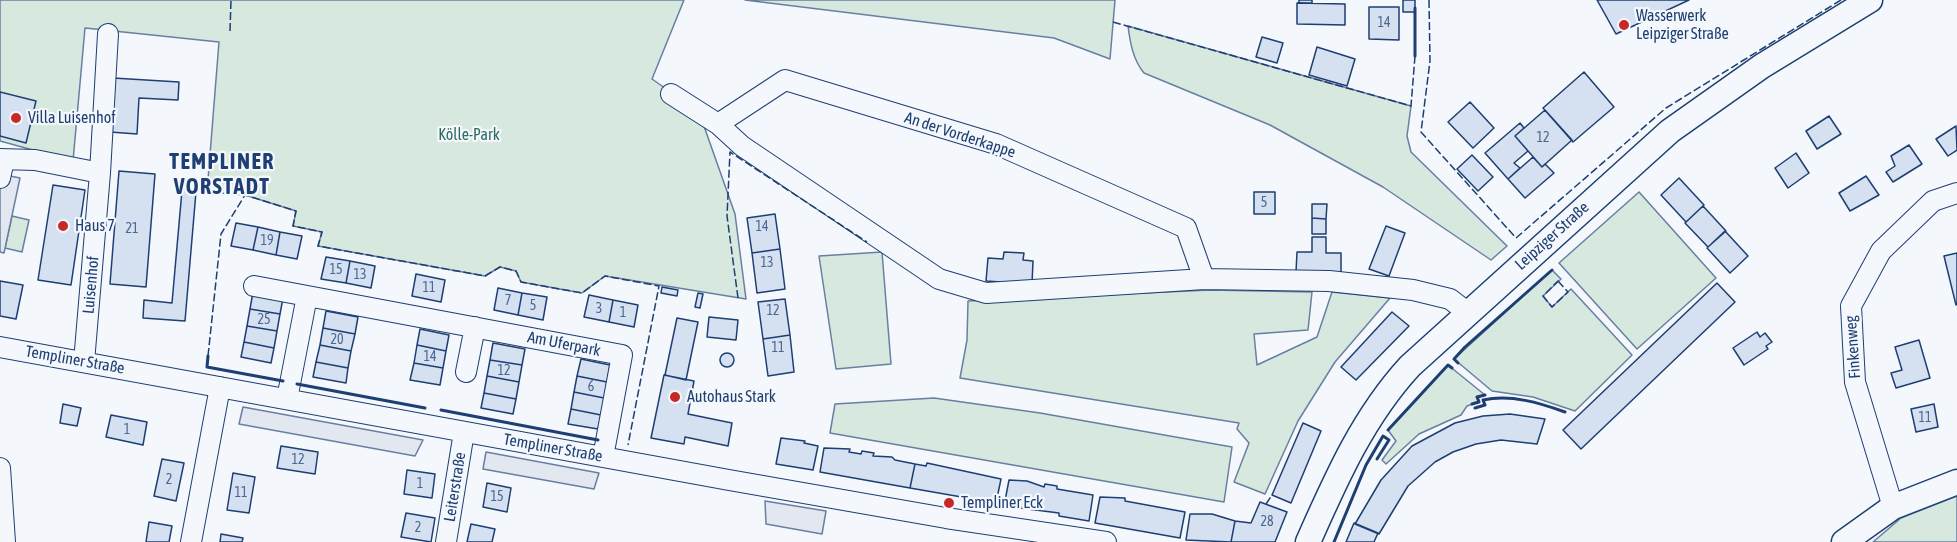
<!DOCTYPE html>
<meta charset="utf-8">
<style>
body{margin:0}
canvas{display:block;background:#f4f7fb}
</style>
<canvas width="1957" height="542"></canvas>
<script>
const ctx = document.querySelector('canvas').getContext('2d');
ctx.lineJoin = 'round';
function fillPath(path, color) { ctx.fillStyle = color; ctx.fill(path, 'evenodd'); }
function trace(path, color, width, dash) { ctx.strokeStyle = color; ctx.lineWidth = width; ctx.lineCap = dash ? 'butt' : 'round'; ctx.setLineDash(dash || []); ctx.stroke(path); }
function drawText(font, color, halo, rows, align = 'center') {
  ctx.font = font + ' "Asap Condensed",sans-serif'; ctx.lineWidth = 4.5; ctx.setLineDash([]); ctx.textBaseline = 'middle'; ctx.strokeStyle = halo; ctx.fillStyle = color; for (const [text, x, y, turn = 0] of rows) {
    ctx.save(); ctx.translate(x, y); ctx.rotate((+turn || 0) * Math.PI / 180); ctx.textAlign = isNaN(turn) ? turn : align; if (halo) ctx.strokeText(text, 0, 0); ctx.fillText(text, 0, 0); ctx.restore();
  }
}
const green = new Path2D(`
 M0 0H684L652 79 699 112 735 214 746 299 605 276 582 293 521 282 516 271 500 267 485 276 318 246 322 232 293 226 296 211 245 195 207 192 219 42 85 28 73 161 0 141Z
 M745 0H1115L1110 59 1054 38Z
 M1128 26 1411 106 1407 136 1411 152 1507 246 1491 260 1383 187 1270 125 1144 73C1133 60 1130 42 1128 26Z
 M1639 192 1716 278 1637 349 1559 263Z
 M12 216 29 220 22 252 5 248Z
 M882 252 891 364 836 369 819 256Z
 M1552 270 1561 279 1543 296 1552 307 1571 289 1632 355 1575 411 1533 397 1492 391 1454 359Z
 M1210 290 1312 292 1308 330 1254 334 1257 365 1317 337 1332 292 1390 298 1335 362 1298 421 1265 494 1234 482 1249 443 1237 429 1239 423 960 378 967 340 968 301Z
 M1448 365 1485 395 1478 397 1479 402 1467 406 1461 415 1419 434 1386 464 1382 460 1396 441 1388 430Z
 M934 398 1040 413 1232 447 1224 502 830 433 835 404Z
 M1957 496V542H1873L1901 518Z`);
fillPath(green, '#d7e8df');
trace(green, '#687fa3', 1.5);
const parking = new Path2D(`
 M0 174 20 178 4 253 0 252Z
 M243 407 423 440 415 456 239 424Z
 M486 452 599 473 594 489 483 469Z
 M765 501 826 511 822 534 766 524Z`);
fillPath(parking, '#e3e8f0');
trace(parking, '#687fa3', 1.5);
const building = new Path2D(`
 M1299 0H1312V3H1299Z
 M1403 0H1415V12H1403Z
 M1597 0H1689L1616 34Z
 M1297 3 1345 4V25L1297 24Z
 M1369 7H1399V40L1369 39Z
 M1262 37 1283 43 1277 63 1256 57Z
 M1317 47 1355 59 1347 86 1309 75Z
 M1584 72 1614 107 1573 142 1543 108Z
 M113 78 179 82 178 100 139 98 137 134 110 132Z
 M0 92 36 101 26 143 0 136Z
 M1470 102 1494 128 1473 148 1448 122Z
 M1545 110 1572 140 1542 167 1515 136Z
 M1829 116 1841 134 1817 149 1806 131Z
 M1520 123 1524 128 1515 136 1528 151 1514 163 1520 168 1508 179 1485 153Z
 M1956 126 1957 150 1948 156 1936 139Z
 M1909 145 1922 164 1893 182 1886 172 1895 166 1891 156Z
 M1796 153 1809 173 1788 188 1775 168Z
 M1472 155 1493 177 1478 191 1457 169Z
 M1533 157 1542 167 1545 164 1554 173 1525 198 1508 179Z
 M119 171 155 174 146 287 110 284Z
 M1866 176 1879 195 1850 211 1839 193Z
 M1679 178 1704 205 1686 222 1661 195Z
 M183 179 197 180 185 321 143 318 144 300 172 303Z
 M53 185 85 190 71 285 38 280Z
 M1254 192H1275V214H1254Z
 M1312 204H1327L1326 219 1312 218Z
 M1703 206 1726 231 1708 247 1685 223Z
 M775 214 780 249 752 253 747 218Z
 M1312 218 1326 219V234H1312Z
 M236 223 258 227 253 250 231 246Z
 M1386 226 1405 233 1389 276 1369 269Z
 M258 227 280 232 276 255 253 250Z
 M1725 231 1748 256 1730 273 1707 248Z
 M280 232 302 236 297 259 276 255Z
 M1312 237H1326V253H1341V273L1296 272 1297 252H1312Z
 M780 249 785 289 757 293 752 253Z
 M1004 252 1024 253 1023 260 1033 261 1032 284 986 281 988 258 1003 259Z
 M1957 253V304L1956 305 1944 256Z
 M326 257 350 261 346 283 321 279Z
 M350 261 375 266 371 288 346 283Z
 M416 274 445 280 441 302 412 296Z
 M0 281 23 285 16 319 0 316Z
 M1717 283 1735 302 1581 449 1563 430Z
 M662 287 678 290 677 296 661 293Z
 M498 288 522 293 518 315 494 310Z
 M253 292 283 298 280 314 250 309Z
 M522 293 547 297 543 320 518 315Z
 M698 293 703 294 700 308 695 307Z
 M589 295 613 300 609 322 584 317Z
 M785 299 790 335 763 339 758 302Z
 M613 300 638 305 634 327 609 322Z
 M250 309 280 314 277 331 247 326Z
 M326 311 358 317 355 334 323 328Z
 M1392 312 1409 326 1356 380 1341 367Z
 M709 317 738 320 736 340 707 337Z
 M677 318 698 322 686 380 665 375Z
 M247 326 277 331 274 348 244 342Z
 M323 328 355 334 351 351 320 345Z
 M420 329 449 335 446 351 417 345Z
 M1757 332 1760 337 1765 333 1772 342 1766 346 1768 349 1744 365 1733 348Z
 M790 335 794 372 768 376 763 339Z
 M1919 340 1930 378 1896 388 1891 373 1902 370 1895 347Z
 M244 342 274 348 271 363 241 357Z
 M493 343 525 349 522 365 490 360Z
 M320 345 351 351 348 368 316 362Z
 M417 345 446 351 443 368 414 363Z
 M720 360a7 7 0 1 1 14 0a7 7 0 1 1-14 0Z
 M581 359 610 365 607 382 577 376Z
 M490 360 522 365 519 382 487 376Z
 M316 362 348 368 346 383 313 377Z
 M414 363 443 368 440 385 410 380Z
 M664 375 694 381 688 414 732 423 728 446 685 437 684 444 651 438Z
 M487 376 519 382 516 399 484 393Z
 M577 376 607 382 604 398 574 392Z
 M574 392 604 398 601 415 571 409Z
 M484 393 516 399 513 414 481 408Z
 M63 404 81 408 77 426 60 423Z
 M1934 404 1938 427 1916 432 1911 409Z
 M571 409 601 415 598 429 568 424Z
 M1510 414 1545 419 1537 444 1501 440 1476 444 1453 452 1435 462 1408 486 1379 534 1355 524 1381 480 1412 446 1455 423 1483 416Z
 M111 415 147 422 143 445 106 437Z
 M1303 423 1321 431 1291 503 1272 495Z
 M781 438 805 441 804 443 818 446 813 470 776 464Z
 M281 446 318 452 315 474 277 468Z
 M824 448 850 449 849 452 861 454 862 451 874 453 873 456 892 457 895 460 915 464 910 488 820 472Z
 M162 459 184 463 176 501 154 496Z
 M927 463 1001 479 996 503 910 488 915 464 926 466Z
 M407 470 435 474 432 498 404 494Z
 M233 473 255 477 249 513 227 510Z
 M1009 480 1027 481 1044 487 1045 484 1057 486V489L1093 495 1089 521 1059 516V513L1004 506Z
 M487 483 511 488 507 512 483 507Z
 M1100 497 1125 498V501L1185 512 1180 538 1095 523Z
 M1260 502 1287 512 1275 542H1231L1235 521 1251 523Z
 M406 513 435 518 431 542 401 537Z
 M1190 514H1212L1235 521 1231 542 1186 540Z
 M149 522 172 526 169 542H146Z
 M1354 523 1378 533 1374 542H1346Z
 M471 524 495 529 492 542H467Z
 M221 534 243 538 242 542H220Z`);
fillPath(building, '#d5e0f0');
trace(building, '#1d3f73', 1.5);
const minor = new Path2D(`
 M671 94 718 124 742 146 939 279 986 293 1204 279 1329 281 1413 290 1450 299 1467 312
 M718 124 785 80 996 144 1186 228 1204 279
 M0 159 35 160 100 173
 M0 178 4 160
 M254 286 622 355 603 457
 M0 347 729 480 946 518 1106 542
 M84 362 100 173 108 34
 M466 372 475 327
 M287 399 307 296
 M0 468 5 542
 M1893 507 1855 382 1851 306 1881 251 1933 201 1957 193
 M191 542 220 387
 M446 542 464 432`);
const major = new Path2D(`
 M1308 542C1336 479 1363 417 1410 366L1670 131 1762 66 1870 0
 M1844 542 1893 507 1957 482`);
trace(minor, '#1d3f73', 22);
trace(major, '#1d3f73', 27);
trace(minor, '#f4f7fb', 20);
trace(major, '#f4f7fb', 24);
trace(new Path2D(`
 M1429 0 1430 61 1421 132 1516 238 1666 108 1841 0
 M1113 22 1411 106 1415 56
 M230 31 231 0
 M1558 281 1568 292 1552 307 1543 296Z
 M738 298 727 216 730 152 867 242
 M208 356 221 234 245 195 296 211 293 226 322 232 318 246 485 276 500 267 516 271 521 282 582 293 605 276 659 286 628 445
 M1266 504 1272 495`), '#1d3f73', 1.5, [8, 3]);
trace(new Path2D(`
 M1415 8V56
 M208 356 207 367 283 381
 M1458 363 1454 359 1465 347 1552 270
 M297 384 425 408
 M1472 404 1479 402 1477 397 1485 395
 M1475 408 1485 405 1483 400C1511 394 1540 403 1565 412
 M441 410 598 440
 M1388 430 1448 365 1452 368
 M1334 542 1366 465 1383 436 1389 440 1377 459`), '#1d3f73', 3);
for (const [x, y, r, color] of [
 [1624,25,6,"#c62828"],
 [16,118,6,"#c62828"],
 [63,226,6,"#c62828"],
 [675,397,6,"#c62828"],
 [949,503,6,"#c62828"]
]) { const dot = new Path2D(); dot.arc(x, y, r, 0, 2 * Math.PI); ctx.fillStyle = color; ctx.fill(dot); trace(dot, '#f4f7fb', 2); }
drawText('14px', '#4b6792', null, [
 ["14",1384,23],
 ["12",1543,138],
 ["5",1264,203],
 ["14",762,227],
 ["21",132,229],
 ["19",267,241],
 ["13",767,263],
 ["15",336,270],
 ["13",360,275],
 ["11",429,288],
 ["7",508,301],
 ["5",533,306],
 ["3",599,309],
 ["12",773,311],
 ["1",623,313],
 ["25",264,320],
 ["20",337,340],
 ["11",778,348],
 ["14",430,357],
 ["12",504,371],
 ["6",591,387],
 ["11",1925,418],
 ["1",127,430],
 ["12",298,460],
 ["2",169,480],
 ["1",420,484],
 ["11",241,493],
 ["15",497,497],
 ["28",1267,522],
 ["2",418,528]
]);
drawText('16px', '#1d3f73', '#f4f7fb', [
 ["Wasserwerk",1636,16],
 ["Leipziger Straße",1636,34],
 ["Villa Luisenhof",28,118],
 ["Haus 7",75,226],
 ["Autohaus Stark",687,397],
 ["Templiner Eck",961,503]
], 'left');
drawText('16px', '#2c6c60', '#f4f7fb', [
 ["Kölle-Park",469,135]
]);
drawText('16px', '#1d3f73', '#f4f7fb', [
 ["An der Vorderkappe",960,135,18],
 ["Leipziger Straße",1552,236,-42],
 ["Luisenhof",91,285,-85],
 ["Am Uferpark",564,344,11],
 ["Finkenweg",1853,347,-94],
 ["Templiner Straße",75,360,10],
 ["Templiner Straße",553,448,10],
 ["Leiterstraße",455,487,-81]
]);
ctx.letterSpacing = '1.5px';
drawText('bold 22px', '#1d3f73', '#f4f7fb', [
 ["TEMPLINER",222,162],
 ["VORSTADT",222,187]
]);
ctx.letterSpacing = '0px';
</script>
